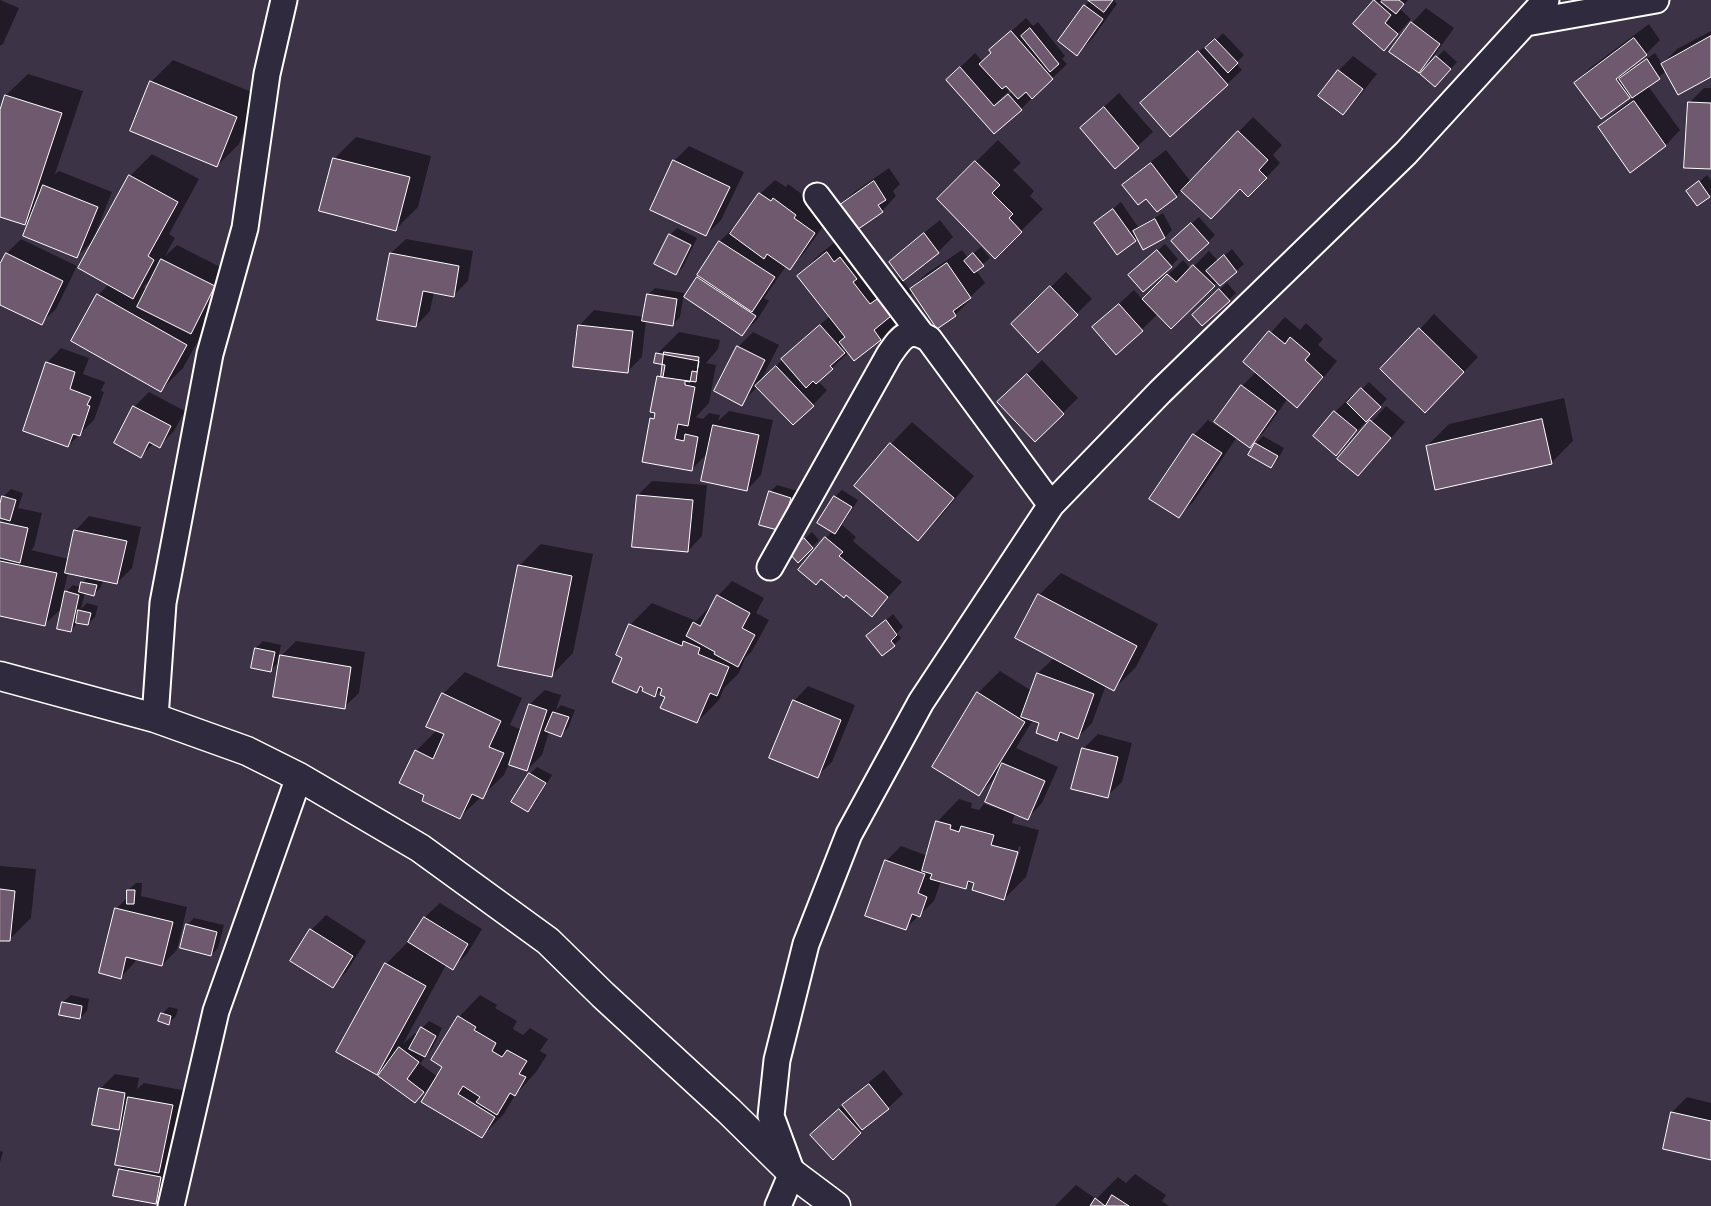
<!DOCTYPE html>
<style>
body{margin:0}
canvas{display:block;background:#3c3347}
</style>
<canvas width="1711" height="1206"></canvas>
<script>
const ctx = document.querySelector('canvas').getContext('2d');
ctx.lineJoin = 'round';
function fillPath(path, color) { ctx.fillStyle = color; ctx.fill(path, 'evenodd'); }
function trace(path, color, width, dash) { ctx.strokeStyle = color; ctx.lineWidth = width; ctx.lineCap = dash ? 'butt' : 'round'; ctx.setLineDash(dash || []); ctx.stroke(path); }
fillPath(new Path2D(`
 M0 0 19 8 3 44 0 46Z
 M1090 0H1114L1117 4 1092 39 1077 54 1085 6Z
 M1376 0H1408L1400 9 1411 19 1384 49 1355 24Z
 M1426 8 1454 28 1433 57 1419 71 1412 23Z
 M1026 18 1033 26 1038 22 1065 56 1062 59 1067 64 1021 109 994 133 947 80 975 53 983 62 1006 36ZM1006 84 1013 91 995 107V104L1009 91 1004 86Z
 M1649 24 1660 40 1646 54 1631 65 1634 68 1655 53 1662 64 1677 49 1711 31V75L1666 71 1648 86 1680 130 1666 145 1630 171 1599 128 1614 113 1634 98 1631 95 1601 117 1576 83 1590 68Z
 M1223 33 1244 55 1236 63 1242 70 1227 84 1157 89 1214 38 1216 40Z
 M1444 50 1457 62 1442 79 1437 57Z
 M1353 56 1377 74 1357 99 1343 114 1339 70Z
 M173 60 259 95 239 144 217 166 151 82Z
 M28 74 83 91 55 174 59 171 112 192 92 242 77 256 32 216 24 224 0 216V114L6 95Z
 M1704 88H1711V168L1689 103Z
 M1119 93 1153 132 1115 167 1081 128Z
 M1253 117 1282 145 1273 155 1280 163 1263 181 1240 188 1211 218 1182 190 1176 196 1146 197 1124 185 1139 171 1166 150 1191 182Z
 M356 137 431 156 418 207 396 229 334 159Z
 M998 140 1021 163 1013 170 1034 191 1030 196 1043 209 995 257 938 199Z
 M689 146 744 172 721 220 706 235 674 161Z
 M152 154 199 179 169 234 175 238 165 256 177 245 228 271 203 320 208 323 183 368 161 390 98 295 109 284 80 268 130 176ZM153 277 147 289 143 287Z
 M889 168 900 184 893 191 896 196 882 211 839 208 853 193Z
 M1707 175 1711 181V194L1697 204 1688 191Z
 M775 180 786 187 788 184 810 200 829 218 804 253 790 268 786 266 764 298 769 301 757 320 742 334 698 278 720 241 734 227 736 228 760 194Z
 M1121 202 1138 227 1163 213 1172 230 1165 237 1144 248 1138 238 1135 240 1096 223Z
 M1199 217 1215 235 1208 242 1180 234Z
 M940 220 953 237 938 252 902 280 910 290 926 274 962 250 968 258 981 247 990 258 976 270 985 283 969 298 970 300 955 315 937 327 913 292 896 309 902 317 881 339 854 360 849 352 818 381 827 390 813 405 758 386 741 404 738 347 753 332 779 345 760 382 797 345 830 316 798 276 820 254 849 231 892 283 901 276 890 262 905 248Z
 M677 228 697 238 683 267 676 274 670 235Z
 M21 239 77 266 56 309 41 323 0 303V267L7 253Z
 M406 239 473 251 468 281 453 296 434 292 430 311 416 326 391 253Z
 M1165 244 1178 259 1171 266 1137 268Z
 M1232 249 1244 264 1220 285 1217 282 1171 327 1158 314 1117 353 1094 327 1134 290 1143 300 1183 260 1191 269 1209 251 1218 261Z
 M1066 272 1092 299 1038 351 1013 324Z
 M1227 283 1236 293 1229 300 1200 308Z
 M655 288 684 293 680 317 673 324 646 320 642 357 627 372 580 325 594 310 644 317 648 295Z
 M1434 314 1478 357 1440 397 1420 329Z
 M1285 317 1300 330 1306 323 1323 339 1318 345 1337 361 1312 392 1297 406 1288 398 1264 432 1250 446 1237 437 1193 502 1178 517 1194 435 1208 420 1228 433 1242 386 1257 371 1245 361Z
 M679 332 720 340 718 349 706 363 716 365 709 403 696 417 703 419 709 413 720 415 718 421 729 411 773 420 761 475 747 490 708 453 691 470 651 419 658 412V377L665 370 657 354Z
 M61 348 89 358 83 374 105 382 101 391 104 392 94 420 68 446 47 363Z
 M1042 360 1078 398 1035 440 1014 387Z
 M1369 382 1387 399 1336 454 1335 412 1350 397 1352 399Z
 M149 392 185 411 174 431 160 446 154 443 141 456 134 407Z
 M1564 398 1573 441 1551 463 1427 446 1449 424Z
 M1386 406 1405 422 1372 460 1339 458Z
 M912 422 974 476 940 517 918 539 891 444Z
 M1263 436 1284 448 1278 459 1271 466 1250 454 1256 443Z
 M652 481 707 485 702 536 688 551 638 495Z
 M777 485 797 491 788 523 770 492Z
 M11 489 23 493 18 508 42 513 34 547 31 550 69 559 75 531 89 516 141 527 132 568 117 583 103 580 101 587 94 594 85 592 81 609 87 603 98 606 95 617 88 624 78 622 71 631 63 607 45 624 0 615V527L1 522 5 518 0 517V508L4 496ZM68 572 88 577 82 583 81 587 73 585 63 595Z
 M842 490 858 500 842 525 856 537 853 541 902 582 872 615 826 538 833 531 834 497Z
 M812 532 819 540 798 561 790 553Z
 M541 544 593 554 573 653 552 675 519 566Z
 M1061 573 1158 624 1136 667 1114 689 1106 685 1092 723 1078 737 1064 732 1056 739 1041 723 1033 720 1016 748 1058 767 1042 803 1028 818 1015 813 1012 823 1039 830 1026 877 1004 899 972 881 965 888 941 881 934 901 905 929 886 861 901 846 928 856 938 821 959 799 972 803 971 808 979 810 984 804 1005 811 997 776 978 795V693L1000 671 1032 691 1038 673 1054 658 1039 595ZM949 828 965 833 949 830ZM1019 846 1021 847 1013 874H1010Z
 M732 581 764 598 756 613 769 620 752 651 745 658 739 673 724 688 719 700 697 722 667 697 664 689 662 688 655 695 642 686 637 691 624 657 630 625 652 603 696 621 709 608 711 609 718 596Z
 M893 614 903 627 897 633 901 638 894 645 868 636Z
 M263 641 281 645 277 664 270 671 256 648Z
 M296 641 365 652 359 693 344 707 281 656Z
 M465 672 522 698 510 725 522 730 530 704 545 690 561 695 556 710 561 705 575 710 568 728 561 735 549 732 542 755 527 770 509 764 504 775 460 817 426 795 416 751 437 730 443 694Z
 M808 686 855 705 832 762 817 776 794 701Z
 M1098 734 1132 743 1122 782 1107 796 1083 749Z
 M537 767 552 775 535 803 528 810 513 802 530 774Z
 M0 866 36 869 31 918 9 940 0 939Z
 M136 883H142L141 896 187 907 177 950 162 965 136 958 135 962 121 977 101 973 117 908 128 897V890Z
 M440 903 482 929 467 954 452 968 446 965 403 1044 415 1033 418 1035 422 1028 429 1021 442 1028 433 1047 420 1064 438 1077 443 1067 459 1017 480 995 497 1005 495 1008 517 1021 513 1029 523 1035 530 1028 548 1039 540 1051 547 1055 536 1072 516 1094 503 1115 481 1137 432 1084 415 1102 387 1063 377 1074 386 964 408 942 409 943 425 917Z
 M326 915 366 941 347 971 332 986 311 930Z
 M194 918 224 925 218 948 211 955 187 925Z
 M71 995 89 999 87 1011 80 1018 63 1002Z
 M169 1007 178 1009 176 1016 169 1023 162 1014Z
 M884 1070 903 1094 888 1108 860 1132 827 1120 858 1091Z
 M115 1074 139 1078 137 1089 144 1083 187 1091 170 1188 155 1203 120 1169 124 1165V1123L118 1129 100 1089Z
 M1687 1097 1711 1103V1158L1664 1148 1672 1112Z
 M0 1151 3 1152 0 1162Z
 M1135 1174 1166 1195 1162 1201 1169 1206H1055L1076 1185 1096 1199 1118 1177 1126 1183Z`), '#0007');
const building = new Path2D(`
 M1088 0H1113L1104 12Z
 M1374 0 1391 15 1385 23 1398 34 1384 51 1353 24Z
 M1383 0H1399L1404 4 1396 14 1381 2Z
 M1084 5 1103 19 1077 56 1058 41Z
 M1411 22 1440 44 1419 73 1389 52Z
 M1030 28 1059 64 1050 72 1021 36Z
 M1011 31 1053 79 1032 99 1026 92 1018 99 1006 86 1002 89 979 64 991 53 989 50Z
 M1711 36V77L1678 95 1661 64Z
 M1634 38 1647 55 1616 79 1630 98 1601 119 1574 83Z
 M1215 39 1238 63 1228 73 1205 48Z
 M1198 51 1228 85 1170 137 1140 103Z
 M1436 56 1451 69 1435 87 1420 74Z
 M1647 59 1660 79 1632 98 1619 79Z
 M960 67 994 106 1008 94 1022 110 994 134 946 80Z
 M1338 70 1363 89 1343 115 1318 96Z
 M150 81 237 117 217 167 130 131Z
 M5 95 62 113 25 225 0 217V110Z
 M1634 101 1666 146 1630 173 1598 127Z
 M1688 102 1711 103V169L1684 168Z
 M1104 107 1139 148 1115 169 1080 128Z
 M1238 131 1268 160 1259 170 1267 178 1248 197 1240 189 1211 219 1181 191Z
 M333 158 410 177 396 231 319 211Z
 M673 160 730 187 706 236 650 210Z
 M975 161 1000 185 992 193 1013 214 1009 218 1022 232 995 259 937 199Z
 M1151 163 1177 197 1157 212 1146 199 1138 205 1122 185Z
 M129 175 178 202 148 256 154 260 133 299 78 268Z
 M874 181 886 200 878 205 883 212 854 232 837 207Z
 M1699 181 1710 197 1697 206 1686 191Z
 M43 185 98 207 77 258 23 236Z
 M759 193 771 201 773 198 796 215 794 218 815 233 790 270 767 254 764 259 730 234Z
 M1113 209 1136 241 1117 255 1094 223Z
 M1155 219 1165 238 1143 250 1133 231Z
 M1191 223 1209 243 1189 261 1171 241Z
 M924 233 939 253 903 281 889 262Z
 M669 234 691 245 676 275 654 264Z
 M719 241 775 277 752 312 697 275Z
 M1157 250 1172 267 1143 292 1128 275Z
 M827 252 834 262 840 257 857 279 853 282 870 304 877 299 891 316 874 330 881 340 854 361 839 342 845 337 797 276Z
 M6 253 63 281 42 325 0 305V264Z
 M390 253 459 266 454 297 423 291 416 327 377 320Z
 M973 253 984 266 974 273 964 261Z
 M1224 255 1237 272 1220 286 1206 271Z
 M161 259 215 286 191 334 137 307Z
 M947 263 971 298 953 311 956 316 937 329 910 289Z
 M1193 265 1215 286 1171 329 1142 299 1167 274 1176 282Z
 M697 277 756 316 742 336 684 297Z
 M1050 286 1078 315 1038 353 1011 324Z
 M1219 289 1230 301 1202 326 1192 315Z
 M97 294 187 345 161 392 71 341Z
 M647 294 677 299 673 326 642 321Z
 M1119 304 1143 331 1116 355 1092 327Z
 M578 325 633 331 628 373 573 367Z
 M820 325 845 353 830 366 833 369 816 384 813 381 806 388 781 359Z
 M1419 328 1464 372 1425 413 1380 369Z
 M1269 331 1285 344 1290 337 1310 354 1305 360 1323 377 1297 408 1243 362Z
 M737 346 765 360 742 406 714 391Z
 M664 352 699 357 696 382 661 377Z
 M656 353 699 361 697 372 692 371 690 382 685 381V385L695 387 688 426 678 424 675 439 684 441 685 434 698 437 692 471 642 462 650 418 654 419 655 413 650 412 657 376 663 377 665 365 654 363Z
 M46 362 75 372 70 389 91 397 87 405 90 406 80 436 73 434 68 447 23 431Z
 M776 366 814 406 793 425 755 386Z
 M1027 374 1064 414 1035 442 997 402Z
 M1241 385 1276 411 1250 448 1214 422Z
 M1361 388 1381 407 1366 422 1347 403Z
 M133 406 171 426 160 448 149 442 141 458 114 443Z
 M1334 411 1357 430 1336 456 1313 436Z
 M1542 419 1552 464 1435 490 1426 446Z
 M1370 420 1391 438 1358 476 1337 459Z
 M713 425 759 435 747 491 701 481Z
 M1193 434 1222 453 1179 518 1149 499Z
 M890 443 954 498 918 541 854 486Z
 M1255 443 1278 456 1271 468 1248 455Z
 M769 491 791 498 781 531 759 525Z
 M637 495 693 500 688 552 632 547Z
 M2 496 16 500 10 521 0 518V504Z
 M834 496 852 507 835 534 817 523Z
 M0 522 28 528 20 563 0 558Z
 M74 530 127 541 117 584 65 573Z
 M825 537 843 552 839 556 888 597 872 617 846 595 844 598 821 579 816 585 798 570Z
 M804 538 813 548 798 563 789 553Z
 M0 561 57 573 45 626 0 616Z
 M518 565 572 576 552 677 498 666Z
 M81 582 97 585 94 596 79 592Z
 M65 591 79 595 71 632 57 629Z
 M1038 594 1137 646 1114 691 1015 638Z
 M717 595 750 613 742 628 755 635 738 667 714 654 715 652 686 636 693 622 700 626Z
 M78 610 91 613 88 625 76 623Z
 M886 620 897 635 891 641 895 646 882 656 866 636Z
 M629 624 682 646 683 641 700 648 698 654 729 667 717 696 710 693 697 723 660 708 665 697 660 695 662 689 658 687 655 697 642 691 643 688 640 686 637 693 612 682 622 658 616 655Z
 M255 648 275 652 271 672 251 668Z
 M280 655 351 667 345 709 273 697Z
 M1037 673 1094 694 1078 739 1060 732 1057 741 1036 733 1039 723 1021 717Z
 M977 692 1025 722 979 796 932 767Z
 M442 693 501 721 489 747 504 753 483 799 472 794 460 819 422 801 424 795 399 783 415 750 433 759 444 734 426 727Z
 M793 700 841 720 818 778 769 758Z
 M529 704 547 710 527 771 509 765Z
 M553 712 569 717 561 737 545 731Z
 M1082 748 1118 757 1108 798 1071 789Z
 M1002 763 1045 781 1028 820 985 802Z
 M529 773 546 783 528 812 511 802Z
 M936 821 951 825 950 829 959 832 961 826 994 835 991 845 1018 852 1004 900 972 890 974 883 968 881 966 889 930 879 932 874 922 871Z
 M885 860 925 874 918 893 927 897 920 917 912 914 906 930 865 916Z
 M0 889 15 891 10 941H0Z
 M127 890H135L134 904H127Z
 M115 908 173 922 162 966 126 957 121 979 99 973Z
 M424 917 468 944 453 970 408 942Z
 M186 924 217 932 211 956 180 948Z
 M310 929 353 956 333 988 290 961Z
 M385 963 426 986 377 1075 336 1052Z
 M62 1002 82 1006 80 1019 59 1015Z
 M161 1013 171 1016 169 1025 158 1021Z
 M458 1016 476 1027 474 1030 496 1043 492 1051 502 1057 507 1050 527 1061 519 1074 526 1077 515 1096 510 1093 497 1115 476 1102 480 1097 463 1086 458 1094 495 1117 482 1138 421 1102 442 1067 431 1060Z
 M421 1027 436 1036 425 1057 409 1049Z
 M399 1047 419 1062 407 1079 424 1092 415 1103 378 1076Z
 M869 1084 889 1109 862 1130 842 1105Z
 M99 1088 125 1093 119 1130 92 1125Z
 M128 1097 173 1105 159 1173 115 1165Z
 M839 1109 861 1133 833 1160 810 1135Z
 M1671 1112 1711 1121V1160L1663 1149Z
 M119 1169 161 1177 156 1204 113 1196Z
 M1112 1195 1129 1206H1090L1095 1198 1105 1206Z`);
fillPath(building, '#6e596e');
trace(building, '#fff', 1);
const street = new Path2D(`
 M1526 23 1656 0
 M817 196 921 334
 M770 567 889 355C901 338 908 326 929 339L1051 505
 M155 718 163 603 210 354 245 228 267 74 284 0
 M171 1206 216 1011 299 777
 M778 1206 792 1173 771 1116 777 1060 806 944 849 834 921 702 1051 505 1160 392 1406 153 1546 0`);
const secondary = new Path2D(`
 M0 676 155 718 247 751 299 777 420 848 548 941 603 995 729 1111 792 1173 836 1206`);
trace(street, '#fff', 29);
trace(secondary, '#fff', 31);
trace(street, '#2f2a3d', 25);
trace(secondary, '#2f2a3d', 28);
</script>
